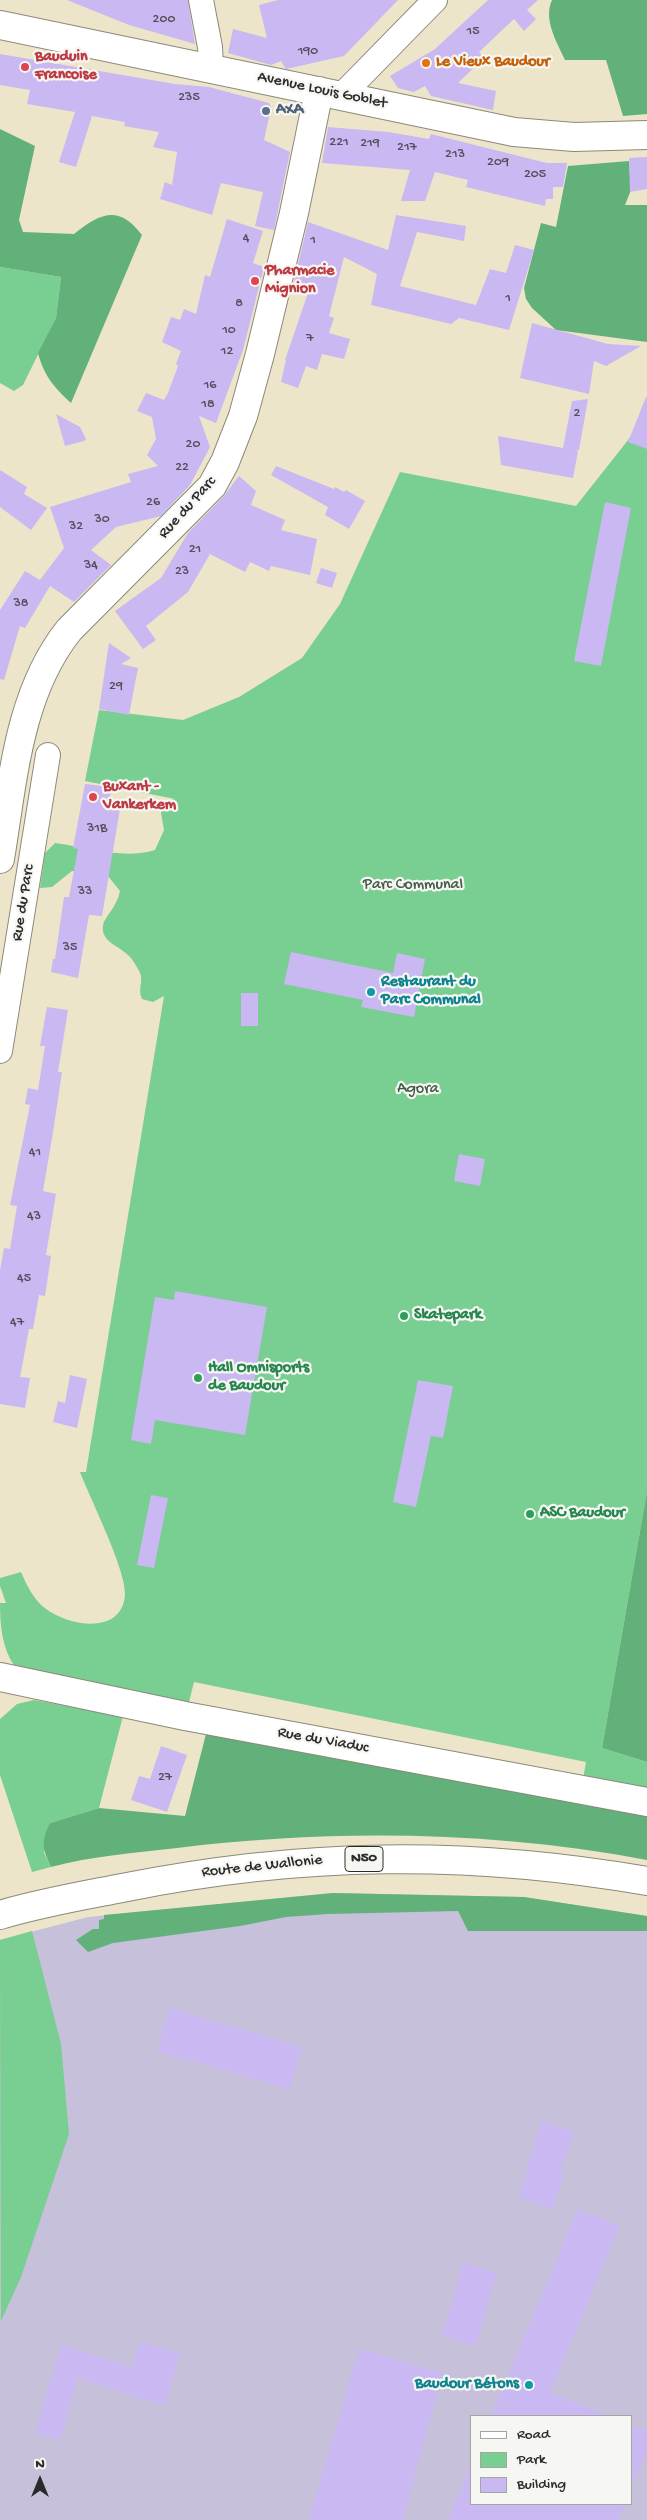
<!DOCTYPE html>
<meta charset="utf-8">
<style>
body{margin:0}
#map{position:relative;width:647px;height:2520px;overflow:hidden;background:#ede5c9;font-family:"Gochi Hand",sans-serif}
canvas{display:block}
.legend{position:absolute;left:470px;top:2415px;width:162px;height:90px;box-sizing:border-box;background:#f6f6f2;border:1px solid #a5a5a2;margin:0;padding:6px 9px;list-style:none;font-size:15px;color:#2b2b2b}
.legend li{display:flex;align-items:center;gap:10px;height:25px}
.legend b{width:25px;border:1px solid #a5a5a2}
.north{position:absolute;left:15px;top:2455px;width:50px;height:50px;-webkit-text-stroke:4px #f6f6f2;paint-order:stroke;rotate:0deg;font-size:14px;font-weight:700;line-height:20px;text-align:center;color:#2b2b2b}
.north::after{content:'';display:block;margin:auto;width:18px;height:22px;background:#2b2b2b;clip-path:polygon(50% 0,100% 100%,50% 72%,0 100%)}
</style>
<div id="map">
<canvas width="647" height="2520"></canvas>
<ul class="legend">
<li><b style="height:6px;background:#fff"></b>Road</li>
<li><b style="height:14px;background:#79ce91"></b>Park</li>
<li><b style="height:14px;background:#c9b8f1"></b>Building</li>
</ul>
<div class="north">N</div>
</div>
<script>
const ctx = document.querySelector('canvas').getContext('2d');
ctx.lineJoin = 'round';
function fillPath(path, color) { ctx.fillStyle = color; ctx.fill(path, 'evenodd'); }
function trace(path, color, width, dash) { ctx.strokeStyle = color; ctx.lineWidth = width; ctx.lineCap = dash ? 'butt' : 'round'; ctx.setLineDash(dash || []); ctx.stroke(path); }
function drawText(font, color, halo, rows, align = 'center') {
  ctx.font = font + ' "Gochi Hand",sans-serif'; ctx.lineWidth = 4.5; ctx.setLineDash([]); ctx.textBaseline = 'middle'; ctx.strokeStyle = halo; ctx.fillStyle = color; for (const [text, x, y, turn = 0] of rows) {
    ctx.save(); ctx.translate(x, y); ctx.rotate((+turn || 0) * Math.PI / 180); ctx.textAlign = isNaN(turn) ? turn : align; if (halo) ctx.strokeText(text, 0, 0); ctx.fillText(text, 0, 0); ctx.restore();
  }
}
fillPath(new Path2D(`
 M333 1893 524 1897 647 1916V2520H0V1940L88 1917ZM471 2416H631V2504H471Z`), '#c6c0da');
fillPath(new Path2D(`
 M0 267 61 277 56 318 23 385 14 391 0 383Z
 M647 416V1491L602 1748 647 1762V1790L583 1779 586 1762 194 1682 188 1706 15 1667C2 1648 0 1626 0 1603H6L0 1586V1578L21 1572C27 1586 34 1600 46 1609 70 1627 123 1635 125 1594 126 1570 90 1498 80 1472H86L164 996 153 1002 142 999C138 990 142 985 141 976 140 971 133 960 129 956 120 946 100 942 103 925 105 916 117 907 120 891L108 876 72 871 52 887 40 888 45 853 55 843C86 847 124 860 155 850L164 830 161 813 162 802 175 799 85 781 99 710 183 720 239 697 302 658 340 604 400 472 576 506Z
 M34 1700 123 1716 99 1808 50 1823 44 1853 51 1867 32 1872 0 1775V1719L17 1704Z
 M32 1931 61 2044 69 2134 21 2277 1 2321 0 1940Z`), '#79ce91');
fillPath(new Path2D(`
 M552 0H647V114L623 116 606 60H565C557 42 543 20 552 0Z
 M0 129 35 146 19 220 23 232 74 234C100 213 119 204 142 235L71 403C54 387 44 376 38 353L56 318 61 277 0 267Z
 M629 161 631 190 625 205H647V342L556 330 532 308 526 299 524 288 541 223 556 227 568 166Z
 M647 1491V1762L602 1748Z
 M207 1730 647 1814V1860C492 1831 334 1829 177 1848 135 1853 92 1856 51 1867 42 1848 41 1842 50 1823L99 1808 185 1816Z
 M333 1893 524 1897 647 1916V1931H468L458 1911 328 1914 286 1917 240 1926 113 1943 88 1952 76 1940 93 1929H99V1920L104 1919V1915Z`), '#62b17b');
fillPath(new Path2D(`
 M67 0H188L195 44 129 25Z
 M278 0H398L344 56 286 69 281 61 271 65 228 53 233 29 267 38 259 5Z
 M488 0H538L527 10 536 19 524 31 514 19 479 52 484 58 458 83 496 91 493 110 431 96 425 86 414 92 398 88 390 76 435 49Z
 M0 54 175 84 209 87 269 103 271 108 264 140 290 152 274 230 255 226 263 192 258 191 221 183 212 215 160 199 165 182 172 185 177 152 153 147 159 132 124 126 125 122 92 116 76 167 59 162 75 112 27 104 30 90 0 85Z
 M328 127 388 132 429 139 431 134 547 163H567L563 187H553V199H546L545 206 466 187 468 180 435 172 425 201H401L410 170 322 163Z
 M647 157V189L630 192 629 158Z
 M396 215 466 226 464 241 417 232 400 286 476 305 490 269 506 273 515 245 534 250 509 330 459 318 451 324 371 305 377 274 344 257 329 316 334 318 329 333 350 339 344 359 322 354 317 370 306 366 298 388 281 382 286 360H285L309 290 297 287 294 281 308 222 388 250Z
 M227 219 263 231 253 263 264 267 243 350 216 423 199 416 210 447 190 485 161 516 116 527 91 550 111 565 74 602 50 586 25 628 20 626 4 680 0 679V610L25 571 40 580 64 548 50 507 131 482 128 474 158 466 147 455 156 439 152 417 137 411 146 393 164 400 168 393 178 366 176 364 181 351 162 342 171 317 180 320 184 309 196 314 205 275 210 277Z
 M532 323 608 344 641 346 606 366 594 361 589 394 520 378Z
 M646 397H647V449L628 442Z
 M588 399 579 450H576L578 451 573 478 501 465 498 436 563 448 572 401Z
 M56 414 80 427 86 439 84 441 65 446Z
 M276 466 334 489 335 487 344 492 346 490 365 501 349 529 325 515 328 507 271 475Z
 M0 470 27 487 24 494 47 508 31 530 0 507Z
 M239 476 256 491 251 505 285 520 281 530 317 539 310 575 271 566 269 571 250 562 245 572 210 554 188 592 146 626 156 640 143 649 115 611 161 578 188 533 223 497Z
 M605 502 631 508 601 666 574 661Z
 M321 568 337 573 332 588 316 583Z
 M109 643 131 658 121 664 138 668 129 715 99 709Z
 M85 784 111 787 109 807 120 809 102 916 89 915 78 978 51 972 53 959H55L64 897H69L78 849 73 848Z
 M291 952 393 973 397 953 425 959 414 1017 361 1007 363 1000 284 984Z
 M241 993H258V1026H241Z
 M47 1007 68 1010 58 1072H62L53 1132 43 1191 56 1194 46 1255 51 1256 45 1296 39 1295 33 1329H29L20 1377 30 1378 25 1408 0 1404V1270L4 1248 10 1249 17 1206 10 1205 30 1105 25 1104 28 1088 38 1090 45 1046H40Z
 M459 1154 485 1159 480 1186 454 1181Z
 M175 1291 267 1307 245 1435 155 1420 151 1444 131 1440 155 1297 174 1300Z
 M70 1375 87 1379 77 1428 53 1422 58 1401 65 1403Z
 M418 1380 453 1386 443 1438 431 1436 416 1507 393 1502Z
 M151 1495 168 1498 154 1568 137 1565Z
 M161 1746 187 1755 167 1812 131 1800 139 1776 150 1779Z
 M170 2008 302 2047 290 2089 157 2051Z
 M541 2121 574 2132 560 2173 564 2174 553 2209 519 2198Z
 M578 2209 620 2226 550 2392 609 2416H491Z
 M463 2263 497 2273 476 2345 442 2336Z
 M139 2342 180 2353 165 2406 78 2378 60 2440 35 2433 61 2345 133 2367Z
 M359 2349 442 2373 403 2520H309Z
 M631 2425 647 2431V2450L631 2489Z
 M470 2467 471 2504H625L619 2520H448Z`), '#c9b8f1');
const street = new Path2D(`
 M201 0 210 47 211 67
 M341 96 435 0
 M0 1051 48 755`);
const secondary = new Path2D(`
 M0 25 514 132 574 137 647 135
 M0 859C13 781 18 694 69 630L212 486 225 462 243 416 260 354 294 213 319 91
 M0 1677 185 1716 647 1802`);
const primary = new Path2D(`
 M0 1915C40 1903 81 1896 122 1888 301 1852 467 1850 647 1881`);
trace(street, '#8c887a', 26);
trace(secondary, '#8c887a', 30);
trace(primary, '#8c887a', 30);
trace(street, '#fff', 24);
trace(secondary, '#fff', 28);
trace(primary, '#fff', 28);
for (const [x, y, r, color] of [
 [426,63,5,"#e8710a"],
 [25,67,5,"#e0444e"],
 [266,111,5,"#5c6f8a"],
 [255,281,5,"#e0444e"],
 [93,797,5,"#e0444e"],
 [371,992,5,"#0f9aa8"],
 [404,1316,5,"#2e9e5b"],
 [198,1378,5,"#2e9e5b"],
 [530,1514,5,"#2e9e5b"],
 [529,2385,5,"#0f9aa8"]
]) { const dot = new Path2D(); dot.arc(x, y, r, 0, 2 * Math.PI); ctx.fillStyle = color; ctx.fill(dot); trace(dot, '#f6f6f2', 2); }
drawText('14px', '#524e5c', null, [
 ["200",164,20],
 ["15",473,32],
 ["190",308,52],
 ["235",189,98],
 ["221",339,143],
 ["219",370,144],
 ["217",407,148],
 ["213",455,155],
 ["209",498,163],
 ["205",535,175],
 ["4",246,239],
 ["1",313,241],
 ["1",508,299],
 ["8",239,304],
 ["10",229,331],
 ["7",310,339],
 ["12",227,352],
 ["16",210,386],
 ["18",208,405],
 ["2",577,414],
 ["20",193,445],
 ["22",182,468],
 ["26",153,503],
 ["30",102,520],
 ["32",76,527],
 ["21",195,550],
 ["34",91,566],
 ["23",182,572],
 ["38",21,604],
 ["29",116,687],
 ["31B",97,829],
 ["33",85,892],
 ["35",70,948],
 ["41",35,1153],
 ["43",34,1217],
 ["45",24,1279],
 ["47",17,1323],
 ["27",165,1778]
]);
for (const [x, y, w] of [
 [364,1859,38]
]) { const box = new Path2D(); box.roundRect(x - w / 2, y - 12.5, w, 25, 4); ctx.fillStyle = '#f6f6f2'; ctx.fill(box); trace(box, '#2b2b2b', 1); }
drawText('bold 15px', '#2b2b2b', null, [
 ["N50",364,1859]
]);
drawText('bold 16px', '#be3a42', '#f6f6f2', [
 ["Bauduin",35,58],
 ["Francoise",35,76],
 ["Pharmacie",265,272],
 ["Mignion",265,290],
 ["Buxant -",103,788],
 ["Vankerkem",103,806]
], 'left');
drawText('bold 16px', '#c56008', '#f6f6f2', [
 ["Le Vieux Baudour",436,63]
], 'left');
drawText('16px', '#2b2b2b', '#f6f6f2', [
 ["Avenue Louis Goblet",322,91,12],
 ["Rue du Parc",188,508,-48],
 ["Rue du Parc",24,903,-81],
 ["Rue du Viaduc",323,1741,10],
 ["Route de Wallonie",262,1867,-6]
]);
drawText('bold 16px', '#4e5e75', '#f6f6f2', [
 ["AXA",276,111]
], 'left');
drawText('16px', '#425c4a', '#f6f6f2', [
 ["Parc Communal",413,886],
 ["Agora",418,1090]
]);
drawText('bold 16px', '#0d838f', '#f6f6f2', [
 ["Restaurant du",381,983],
 ["Parc Communal",381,1001],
 ["Baudour Bétons",519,2385,"right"]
], 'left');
drawText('bold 16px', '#27864d', '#f6f6f2', [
 ["Skatepark",414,1316],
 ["Hall Omnisports",208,1369],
 ["de Baudour",208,1387],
 ["ASC Baudour",540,1514]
], 'left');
</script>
